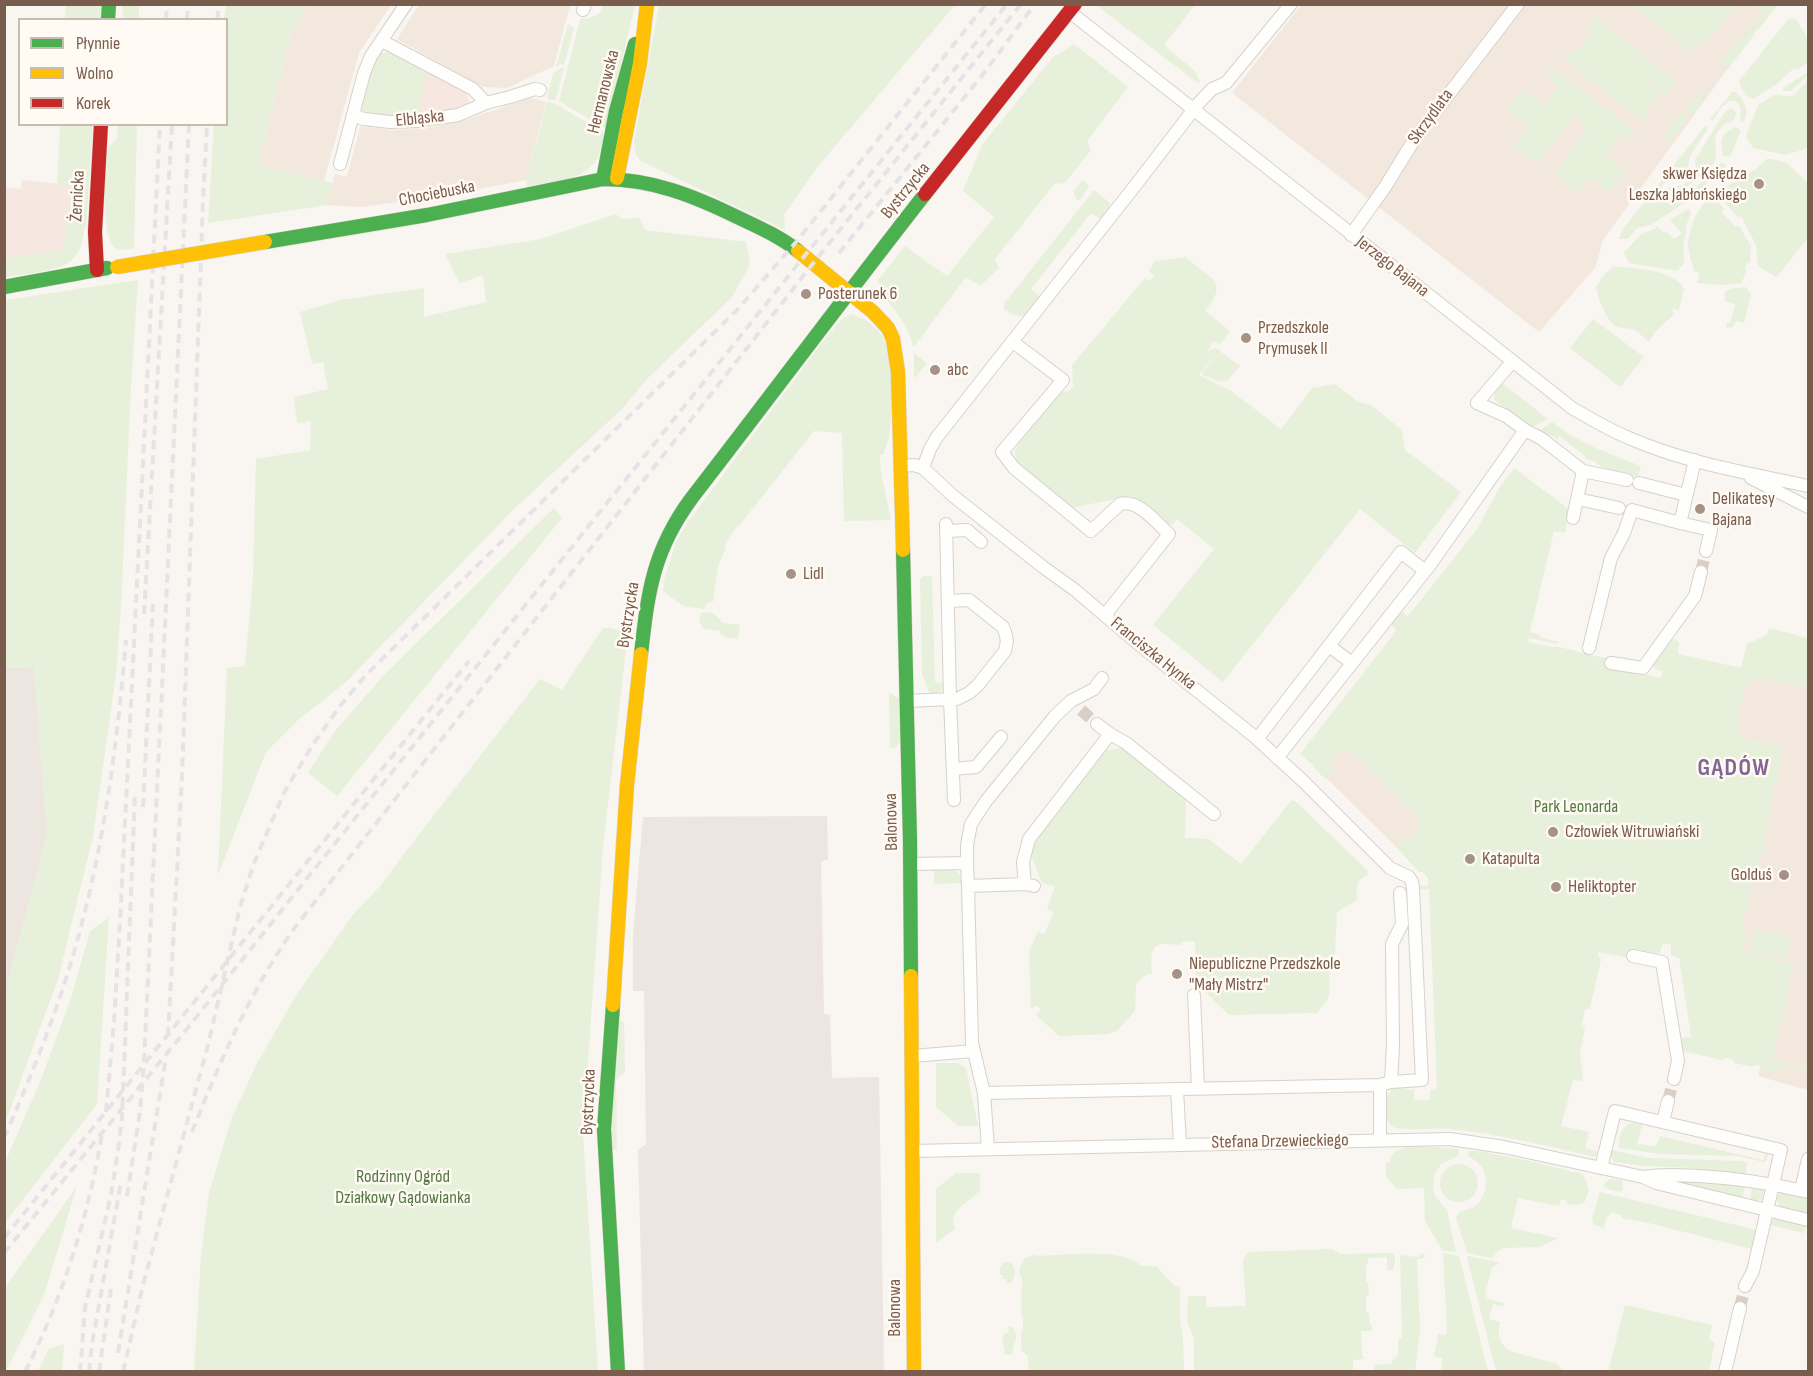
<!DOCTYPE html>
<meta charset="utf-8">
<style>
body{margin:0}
#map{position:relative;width:1813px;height:1376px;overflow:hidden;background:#f9f5f0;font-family:"Sofia Sans Condensed",sans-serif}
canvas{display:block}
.frame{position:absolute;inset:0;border:6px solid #7a5c4d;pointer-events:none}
.legend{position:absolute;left:18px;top:18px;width:210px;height:108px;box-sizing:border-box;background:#fffaf3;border:2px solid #cabbb1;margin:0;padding:8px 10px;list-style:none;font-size:18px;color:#7a5c4d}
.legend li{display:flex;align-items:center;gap:12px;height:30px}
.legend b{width:30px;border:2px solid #cabbb1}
</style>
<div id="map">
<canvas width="1813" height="1376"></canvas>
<div class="frame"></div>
<ul class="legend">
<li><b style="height:8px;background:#4caf50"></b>Płynnie</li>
<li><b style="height:8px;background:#ffc107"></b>Wolno</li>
<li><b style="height:8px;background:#c62828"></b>Korek</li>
</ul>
</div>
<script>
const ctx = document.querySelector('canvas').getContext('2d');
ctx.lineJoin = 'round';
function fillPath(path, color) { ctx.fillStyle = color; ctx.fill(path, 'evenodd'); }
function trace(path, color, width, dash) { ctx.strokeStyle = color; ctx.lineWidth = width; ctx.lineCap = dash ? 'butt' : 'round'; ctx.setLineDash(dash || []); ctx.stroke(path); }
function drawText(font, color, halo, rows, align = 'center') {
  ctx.font = font + ' "Sofia Sans Condensed",sans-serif'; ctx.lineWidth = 5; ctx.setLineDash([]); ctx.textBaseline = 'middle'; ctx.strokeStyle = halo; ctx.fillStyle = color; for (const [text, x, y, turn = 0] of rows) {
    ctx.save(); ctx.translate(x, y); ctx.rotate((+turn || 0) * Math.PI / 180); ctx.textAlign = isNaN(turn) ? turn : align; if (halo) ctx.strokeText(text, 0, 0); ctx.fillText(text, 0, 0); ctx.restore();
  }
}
fillPath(new Path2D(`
 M307 5H391L359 53 324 181 258 165 291 34 305 10Z
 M419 5V4L570 5 554 66 507 88 483 87 397 39Z
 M1301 5H1774L1603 240 1595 268 1539 332 1232 93Z
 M530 98 546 102 526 180 479 189 478 191 361 207 327 205 335 174 347 177 360 126 392 130 428 128 465 120Z
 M1746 672 1808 686V1090L1758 1076 1781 986 1738 960 1729 944 1777 746 1732 735Z
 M1344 734 1431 815 1422 872 1313 765Z`), '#f2e8de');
fillPath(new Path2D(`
 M428 71 467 92 469 102 466 106 462 109 419 116V100L421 87Z
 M22 180 72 185 63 250 5 258V187L21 189Z`), '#f6e8e1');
fillPath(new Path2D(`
 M34 667 47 833 5 996V668Z
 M827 816 828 860 821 861 824 1014 830 1015 832 1078 879 1077 884 1371H644L638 1150 646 1144 644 991H633V933L643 817Z`), '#ede5e0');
fillPath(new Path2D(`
 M66 5H101L100 19 65 20Z
 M122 5H139V19H124Z
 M226 5H307L306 10 291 34 258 165 333 183 327 205 208 223 214 125 226 124V20L224 19Z
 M603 5H635L606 127 604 128 559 101 580 20 581 18C590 21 602 14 603 5Z
 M659 5V4L955 5 819 165 784 215 785 230 641 161 636 155 634 141Z
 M1096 5H1195L1164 45 1195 71 1200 81 1199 84Z
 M1732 5 1735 7 1710 38 1708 37 1701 46 1698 44 1692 52 1632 5Z
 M1754 5H1778L1757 31 1751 26 1756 19 1758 21 1764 13Z
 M1596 18 1676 81 1666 94 1661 91 1646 111 1650 115 1644 122 1564 59 1570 52 1574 55 1590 35 1586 31Z
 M1789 18 1796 19 1808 39V62L1797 70 1794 68 1778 83 1753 99 1745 95 1739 81Z
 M568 24 574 28 564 65 561 64 556 67Z
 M1750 30 1755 34 1728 69 1720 63 1736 42H1738Z
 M1074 44 1128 87 1087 141 1091 150 1064 184 1055 183 995 259 999 268 980 286 966 277 913 348C909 318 885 307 878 280L905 246 947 276 994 217 963 191 982 145 1052 58Z
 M391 52 428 71C422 87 419 99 419 116L406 118 367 115 361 109 360 101 373 59 382 53Z
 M1545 62 1640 135 1639 136 1633 132 1627 139 1621 135 1606 155 1625 170 1609 192 1588 177 1581 186 1587 191 1584 194 1576 188 1573 191 1562 183 1564 179 1555 172 1588 128 1574 116 1537 163 1513 145 1527 127 1508 110 1523 90 1544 106 1559 86 1548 78 1553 71 1544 64Z
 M562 68H564L556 99 554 100 547 99 553 73Z
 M1806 73 1808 75 1791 91H1783V88Z
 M1808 80V148L1786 155 1753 148 1746 136 1758 105 1773 95 1793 96Z
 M1702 85C1708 98 1699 106 1691 115L1685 110 1693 98 1695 99 1700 93 1698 90Z
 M1732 92H1736C1745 102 1749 109 1744 122L1740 120C1743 110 1738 94 1725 104 1720 108 1716 115 1713 121L1710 119Z
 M547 102 555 104 602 131C605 137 603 142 601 148 593 182 554 181 527 186L526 180Z
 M1732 108 1736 113 1734 120 1723 125 1715 135 1716 156 1714 163 1678 195 1674 197 1668 195V187L1683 185 1693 178 1696 170 1695 160 1723 115 1726 111Z
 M1681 113 1688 118 1669 143 1663 137Z
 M60 125H93L86 227 84 228C84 238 81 251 73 259 61 272 22 274 5 277V258L63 250 71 186 57 185Z
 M118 125H137L134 248C128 249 121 251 116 248 101 241 104 163 108 149 110 145 115 141 117 138Z
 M1705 126 1708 128 1689 158 1688 172 1683 178C1669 180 1660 180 1660 196L1666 202 1672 204 1681 199 1684 203 1651 225 1637 228 1628 239H1619L1622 230Z
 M1735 127 1741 130 1730 157 1723 155C1721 139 1719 136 1735 127Z
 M1768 158 1787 163 1808 183V239C1796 250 1788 265 1776 277L1758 266 1756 245 1741 216 1738 217 1723 200 1724 188 1756 169Z
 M1720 163 1727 165 1689 199 1686 196 1710 175Z
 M1082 180 1089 186 1081 199 1077 200 1073 191Z
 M1094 190 1110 203V206L1100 219 1091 213 1031 289 1039 296C1026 314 1026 324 1004 309V304Z
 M1714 197 1724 209 1722 213 1735 226H1739L1751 246 1750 262 1746 264 1745 269 1747 271 1741 283 1724 285 1697 283V281L1700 278 1698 272 1694 271C1692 263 1689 255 1688 247 1688 232 1698 201 1714 197Z
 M1688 209 1691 213 1685 228 1687 229 1683 245 1684 264 1677 271 1629 263 1624 252 1642 234 1658 227 1664 233 1666 231 1674 239 1682 233 1670 220Z
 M616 214 622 219 639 218 645 230 746 242 750 265 732 297 646 380 623 408 512 511 345 683 297 721 266 752 218 875 227 668 245 666 253 576 256 459 310 450 311 421 297 423 294 397 328 389 323 362 312 364 300 312 341 300 424 288V317L486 302 483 275 460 283 445 254 541 239Z
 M1185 257 1214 280C1221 292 1212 301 1205 311L1230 331 1220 344 1213 341 1208 351 1216 348 1240 366 1228 380 1220 382 1203 375 1202 373 1212 360 1210 356 1211 360 1199 375 1231 391 1281 429 1312 388 1335 384 1358 402 1371 405 1402 430 1405 450 1461 492 1415 553 1360 509 1223 682 1153 625 1214 549 1177 519 1173 524 1165 525 1130 496 1071 508 1019 466 1016 458 1015 451 1017 446 1058 393 1069 391 1073 387 1072 365 1145 278 1150 281 1154 276 1149 271 1155 261Z
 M1613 266C1637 269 1669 268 1684 288L1679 310 1672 309 1674 314C1665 324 1655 329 1649 342 1644 338 1639 332 1634 330 1628 327 1620 329 1615 326 1607 321 1597 296 1596 287L1603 276Z
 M138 280 131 387 121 608 116 674 93 836 58 979 5 1123V996L47 833 34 667 5 668V300Z
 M1746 287 1751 294 1744 323 1736 321 1733 327 1727 328 1726 323H1730L1735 304 1725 301V292L1730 289Z
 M851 314C867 318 883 331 888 348 895 372 892 411 889 437 888 444 884 447 884 454L880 455C880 477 887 498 891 520L844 521 842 433 814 431 738 527H736L724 546 726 548 718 566 713 602H708L704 609 683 606 663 591 664 580 676 542 688 522 828 335 843 318Z
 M1593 319 1644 357 1620 387 1570 348Z
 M914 353 927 363 914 379Z
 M1502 383 1548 419 1532 427 1522 422 1494 399 1495 393Z
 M1552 422C1578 443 1610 454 1641 466L1638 477 1603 468 1594 461 1585 459V456L1559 436 1558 440 1551 435H1544L1539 431Z
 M1514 468 1570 510 1565 533 1554 531 1530 632 1540 635 1541 638 1559 642 1558 644 1529 638 1528 642 1550 647H1559L1608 659 1609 665 1661 678 1663 671 1655 669 1652 664 1670 638 1679 642 1678 654 1741 668 1747 644 1767 635 1769 628 1808 638V689C1794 685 1756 671 1746 686 1742 693 1741 705 1739 713 1730 754 1771 732 1783 753L1777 784 1775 783 1768 804 1772 805 1762 856H1759L1742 925 1746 933 1742 951 1794 964 1772 1059 1808 1068V1071L1778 1064 1780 1074 1765 1070 1762 1066 1756 1065 1752 1067 1735 1063 1732 1059 1725 1058 1722 1060 1683 1051 1681 1038 1691 1037 1679 958 1671 955V945L1663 943 1660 952C1642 963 1619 956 1599 952L1598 955 1601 960 1590 1008 1585 1010 1582 1024 1585 1028 1580 1053 1583 1081 1573 1080 1561 1126 1589 1132 1585 1148 1598 1152 1595 1157C1546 1146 1498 1133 1449 1129 1438 1128 1400 1131 1393 1127 1383 1119 1383 1097 1392 1089L1407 1087V1090H1414V1100H1430V1090L1437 1088 1429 889H1419V886H1428V878L1423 872H1419L1396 847 1405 838H1410L1422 825 1417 819 1418 817 1352 752 1349 754 1344 749H1342L1330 761V763L1335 768 1325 779 1313 767V765L1300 754 1397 630 1390 624 1401 611 1408 616 1477 529 1501 485Z
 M554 508 562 518 337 796 308 773 335 731 386 673Z
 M924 576H932L935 682 944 683C943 691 938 693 930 694L922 674 920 580Z
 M701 612 713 613 723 623 740 625 738 639 725 637V635L720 634V631L704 629 699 622Z
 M603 628H610L628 632 603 847 583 1134 598 1371H194L201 1256 209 1193 231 1120 256 1065 297 994 352 916 382 884 403 855 540 679 562 690Z
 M889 693 899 698 901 741 896 747 890 748Z
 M1126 747 1186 794 1185 838 1209 839 1241 864 1291 801H1295L1367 870 1368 875C1355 879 1357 888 1357 900L1337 912 1335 954 1330 958 1329 997 1317 1013 1229 1015 1196 983 1195 941 1181 942V945C1174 945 1167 943 1161 944 1148 947 1152 964 1152 974H1147L1136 984 1135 1011 1117 1031 1108 1034 1059 1036 1036 1015 1041 1010 1037 1005 1031 1009 1029 951 1038 932 1044 934 1054 912 1047 909 1055 886 1042 883 1031 855 1041 829 1102 751Z
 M934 869C949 869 959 867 964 883L934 884Z
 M109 918 97 1104 5 1223V1162L40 1082 71 998 90 931Z
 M1754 929 1791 937 1786 959 1749 951Z
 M621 1020 624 1023 625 1072 616 1080 617 1150H614L611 1144 618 1022Z
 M936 1063H958L966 1068 978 1126H958L936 1107Z
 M1634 1123 1642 1125 1637 1144 1656 1146 1660 1136 1763 1160 1766 1151 1768 1152 1767 1160 1764 1162 1738 1156 1661 1154 1619 1148C1618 1139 1621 1130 1628 1124Z
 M1434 1147 1459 1149 1458 1156 1441 1164 1434 1176 1433 1187 1435 1196 1447 1210 1456 1252 1442 1250 1425 1221 1424 1188 1397 1189 1386 1176V1163H1389C1394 1142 1417 1147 1434 1147Z
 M1611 1150 1649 1158 1741 1161 1747 1163 1746 1174 1695 1171 1694 1168 1644 1166 1614 1162 1611 1157Z
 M1469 1151H1479L1529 1161 1582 1174 1587 1182V1187L1589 1188C1585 1204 1585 1207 1568 1204L1566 1200H1561L1559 1206 1518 1198 1511 1228 1558 1238 1540 1247 1504 1248 1499 1250 1492 1258 1467 1253 1456 1218C1460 1209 1465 1211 1472 1208 1486 1200 1491 1178 1480 1165 1477 1161 1473 1159 1468 1156Z
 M1440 1183a19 19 0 1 1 38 0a19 19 0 1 1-38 0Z
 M956 1173H980V1190C970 1203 947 1209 955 1229L936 1243V1189Z
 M1610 1179 1622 1180 1623 1190 1620 1192 1605 1188 1603 1185Z
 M1680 1180 1744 1183 1743 1199 1680 1183Z
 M1752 1184 1762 1188 1764 1195 1761 1200 1750 1201Z
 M77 1186 44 1295 6 1371H5V1288Z
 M1781 1191 1808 1196V1215L1780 1207 1776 1198Z
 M1600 1192 1757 1230 1751 1249 1645 1222 1621 1218 1622 1215 1611 1212 1610 1215H1607L1604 1228 1594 1225 1592 1219Z
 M1774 1218 1796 1222 1806 1226 1804 1233 1770 1225 1771 1221Z
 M1332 1249 1340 1254 1392 1253 1395 1256V1263L1393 1270H1387V1257L1368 1258V1264L1366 1265V1282H1368L1369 1295 1366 1296V1312L1369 1313 1370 1326H1372V1331H1361L1362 1355 1363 1356 1364 1359 1353 1360V1371H1194V1339L1187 1321 1188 1296H1206V1307L1246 1306 1243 1261 1246 1254 1249 1252Z
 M1424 1253 1425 1258 1417 1259 1420 1331 1415 1371H1372H1374V1365L1391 1364 1392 1361 1398 1355V1340L1402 1337 1400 1255 1417 1257Z
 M1443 1253 1459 1256 1488 1371H1441L1443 1358 1434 1357 1438 1334 1446 1335 1447 1331Z
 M1036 1254V1256C1061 1256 1124 1247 1141 1266H1156L1174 1285 1180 1288V1319L1183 1337 1184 1371H1029L1028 1356 1021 1350V1331L1023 1330V1318L1021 1316 1022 1278 1020 1276 1019 1269 1024 1259Z
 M1468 1256 1497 1262 1501 1265 1497 1264 1492 1267 1485 1294 1488 1299 1504 1303 1503 1307 1493 1304 1489 1319 1500 1322C1497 1335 1499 1344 1510 1351L1557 1364 1563 1371H1496L1467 1258Z
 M1006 1262 1011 1263C1016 1269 1016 1277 1011 1283H1007V1279H1003V1275H1000V1267L1002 1266V1263Z
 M1625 1305 1712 1325 1709 1340 1715 1342 1709 1371 1618 1372 1609 1369Z
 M1008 1327H1012C1021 1339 1012 1343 1013 1354L1005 1355 1002 1338 1004 1337V1333H1009Z
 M64 1344 62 1371H38L49 1349Z`), '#e7f0db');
trace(new Path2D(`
 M1701 572 1706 551
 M1081 710 1097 724
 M1668 1101 1674 1079
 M1740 1308 1745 1286`), '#d9cfc7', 12, [12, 6]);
const street = new Path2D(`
 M583 10 585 4
 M1070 12 1572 408C1591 419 1609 430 1629 438 1686 463 1748 473 1808 486
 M382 41 473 89 486 103
 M353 115 364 119 390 122 417 121 458 115 486 103 510 97 535 89 540 90
 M340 164 364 73 371 56 406 4
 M1351 235 1385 187 1416 137 1518 4
 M1013 342 1063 380 1002 452 1014 468 1091 531 1120 504C1139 499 1156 523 1169 534L1105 615
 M1525 430 1542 439 1583 471 1627 480
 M1695 460 1680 523 1711 530 1706 551
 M901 466 914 465 923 468 952 495 1043 567 1075 590 1136 642 1255 737 1303 781 1390 868 1409 877 1412 882 1413 888 1422 1080 1391 1082 1380 1085 984 1093 988 1149
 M923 468 930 449 937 437 1138 182 1197 105 1212 89 1226 83 1291 4
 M1751 478 1808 507
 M1639 483 1686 495
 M1578 499 1619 508
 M1573 518 1583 471
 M946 524 950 699H957L969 693 978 685 1005 651 1007 641 1005 632 1003 627 969 600 948 601
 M946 531 967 530 981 542
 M1329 646 1352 663
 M1589 648 1611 558 1624 533 1632 510 1680 523
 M1611 663 1643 668 1695 596 1701 572
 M907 701 950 699 954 800
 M1097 724 1110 734
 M1257 739 1401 552 1425 571
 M1277 758 1430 565 1525 430 1506 416 1477 403 1512 362
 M953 769 976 767 1001 737
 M967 863V845L971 824 986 801 1055 716 1071 701 1094 689 1102 678
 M911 864 967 863 968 886 1025 884 1034 886
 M1025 884 1023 862 1029 839 1110 734 1126 743 1214 814
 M968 886 972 1043 984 1093
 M1633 956 1662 962 1678 1061 1674 1079
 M1194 995 1198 1088
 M912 1056 973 1051
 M1391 1082 1393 1045 1392 944 1402 924 1400 893
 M1380 1085V1139
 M1177 1089 1180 1144
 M1663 1122 1668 1101
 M912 1151 1450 1139 1504 1147 1643 1177 1656 1183 1808 1220
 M1601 1168 1615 1111 1781 1150 1753 1271 1745 1286
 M1643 1177C1662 1174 1680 1175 1699 1176 1739 1178 1769 1183 1808 1192
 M1801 1190 1808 1159
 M1725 1372 1740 1308`);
const fast = new Path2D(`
 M108 20 109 4
 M603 179 616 111 635 44
 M265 242 427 215 603 179C652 179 694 196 737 217 758 227 779 236 798 251
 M4 287 107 268
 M903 550 910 840 911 976
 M641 654C648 591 653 551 691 499 770 397 846 295 925 194
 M613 1005 604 1129 618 1372`);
const slow = new Path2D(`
 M617 178 640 63 647 4
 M798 251 873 312 888 328 893 339 898 372 903 550
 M911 976 914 1372
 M613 1005 627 785 641 654`);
const jam = new Path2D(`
 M925 194 1075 4
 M97 270 95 232 101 124`);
trace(street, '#d7d1cb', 14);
trace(fast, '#d9d2cb', 15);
trace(slow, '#d9d2cb', 15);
trace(jam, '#d9d2cb', 15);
trace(street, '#fefefd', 12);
trace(fast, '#4caf50', 14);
trace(slow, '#ffc107', 14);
trace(jam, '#c62828', 14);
trace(new Path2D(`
 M166 20 167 4
 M187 20 188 4
 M217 20 219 4
 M839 253 984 73 1035 4
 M144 614 172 124
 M143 807 153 604
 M168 1036 182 776 203 202 207 124
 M106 1112 114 1022 120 922 160 124
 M192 1132C221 1059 251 989 296 926L818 257 1021 4
 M4 1138C30 1079 54 1020 72 959 103 855 117 747 126 640
 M127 1196 140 1112 144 1062 189 124
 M4 1238 469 661
 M4 1253 182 1035 798 264 1007 4
 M118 1353 166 1057
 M25 1372C63 1297 89 1215 102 1133
 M80 1372 85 1308 111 1195 118 1151 122 1117 135 794
 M89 1372 92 1344 121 1182
 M99 1372 111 1288
 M123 1372 143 1285 208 1045 240 907 254 863 285 791 312 746 340 706 366 675 738 309 797 241 986 4`), '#e6e3e7', 4, [9, 6]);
const slowBridge = new Path2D(`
 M117 267 265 242`);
trace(slowBridge, '#d9d2cb', 15, []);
trace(slowBridge, '#ffc107', 14);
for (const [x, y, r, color] of [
 [1759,184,6,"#a69286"],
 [806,294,6,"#a69286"],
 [1246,338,6,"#a69286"],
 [935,370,6,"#a69286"],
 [1700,509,6,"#a69286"],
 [791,574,6,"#a69286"],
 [1553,832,6,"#a69286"],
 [1470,859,6,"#a69286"],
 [1784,875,6,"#a69286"],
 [1556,887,6,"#a69286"],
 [1177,974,6,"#a69286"]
]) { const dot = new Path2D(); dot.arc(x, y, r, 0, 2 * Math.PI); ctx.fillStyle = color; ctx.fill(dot); trace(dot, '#fffaf3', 2); }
drawText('18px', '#7a5c4d', '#fffaf3', [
 ["Hermanowska",604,92,-76],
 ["Skrzydlata",1431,117,-54],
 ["Elbląska",420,119,-6],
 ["Bystrzycka",906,191,-51],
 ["Chociebuska",437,194,-11],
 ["Żernicka",78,196,-87],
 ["Jerzego Bajana",1392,267,38],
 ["Bystrzycka",629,615,-81],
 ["Franciszka Hynka",1153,654,39],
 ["Balonowa",892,822,-91],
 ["Bystrzycka",589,1102,-88],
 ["Stefana Drzewieckiego",1280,1142,-1],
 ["Balonowa",895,1308,-90]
]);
drawText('18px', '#7a5c4d', '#fffaf3', [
 ["skwer Księdza",1747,174,"right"],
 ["Leszka Jabłońskiego",1747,195,"right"],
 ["Posterunek 6",818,294],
 ["Przedszkole",1258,328],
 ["Prymusek II",1258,349],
 ["abc",947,370],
 ["Delikatesy",1712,499],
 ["Bajana",1712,520],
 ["Lidl",803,574],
 ["Człowiek Witruwiański",1565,832],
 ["Katapulta",1482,859],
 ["Golduś",1772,875,"right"],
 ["Heliktopter",1568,887],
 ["Niepubliczne Przedszkole",1189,964],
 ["\"Mały Mistrz\"",1189,985]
], 'left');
drawText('18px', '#537a41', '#fffaf3', [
 ["Park Leonarda",1576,807],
 ["Rodzinny Ogród",403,1177],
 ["Działkowy Gądowianka",403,1198]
]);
ctx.letterSpacing = '1.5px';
drawText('bold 24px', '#846695', '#fffaf3', [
 ["GĄDÓW",1734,769]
]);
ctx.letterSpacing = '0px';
</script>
